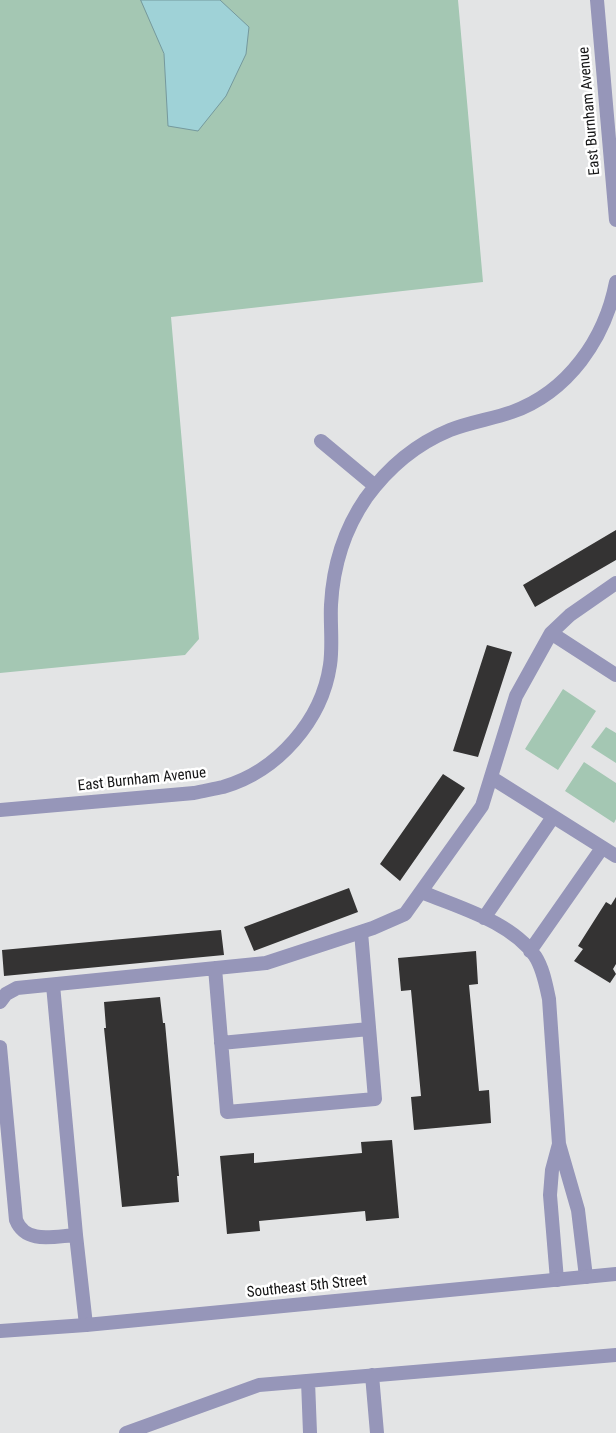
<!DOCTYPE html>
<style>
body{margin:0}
canvas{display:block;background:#e3e4e5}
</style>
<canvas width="616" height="1433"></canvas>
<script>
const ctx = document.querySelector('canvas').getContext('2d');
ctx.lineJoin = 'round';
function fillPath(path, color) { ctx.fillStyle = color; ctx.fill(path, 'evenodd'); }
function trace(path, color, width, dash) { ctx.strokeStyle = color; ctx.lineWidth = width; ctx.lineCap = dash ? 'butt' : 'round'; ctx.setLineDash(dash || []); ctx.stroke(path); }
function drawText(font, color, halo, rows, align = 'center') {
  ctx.font = font + ' "Roboto Condensed",sans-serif'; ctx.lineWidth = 5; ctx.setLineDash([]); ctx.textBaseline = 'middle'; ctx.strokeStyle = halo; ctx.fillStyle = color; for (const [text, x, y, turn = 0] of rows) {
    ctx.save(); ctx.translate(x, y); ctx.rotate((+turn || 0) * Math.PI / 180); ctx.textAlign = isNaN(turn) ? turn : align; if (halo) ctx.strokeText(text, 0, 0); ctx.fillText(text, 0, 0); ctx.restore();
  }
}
fillPath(new Path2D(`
 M0 0H458L483 282 171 317 199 639 185 655 0 673Z
 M563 689 596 711 558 770 525 749Z
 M606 727 616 733V763L591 747Z
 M584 762 616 783V819L614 823 565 791Z`), '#a4c7b3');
const water = new Path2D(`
 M141 0H220L249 27 246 54 226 96 198 131 168 126 164 54Z`);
fillPath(water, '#9fd2d7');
trace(water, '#75999d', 1);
fillPath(new Path2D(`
 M616 530V560L535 607 523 585Z
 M487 645 512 652 478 757 453 751Z
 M443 774 465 788 400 881 380 864Z
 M349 888 358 912 254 951 244 927Z
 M616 897V964L613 969 616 974 610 983 574 961 583 949 578 946 606 902 611 905Z
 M221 930 224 955 4 976 2 950Z
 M476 951 478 984 469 985 479 1091 489 1090 491 1123 414 1130 411 1097 421 1096 411 990 401 991 398 958Z
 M160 997 163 1023H165L179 1176H177L179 1202 122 1207 104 1028H106L104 1002Z
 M392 1140 399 1218 366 1221 365 1211 259 1221 260 1231 227 1234 220 1156 254 1153V1163L362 1153 361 1142Z`), '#343333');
trace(new Path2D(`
 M551 633 616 675
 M492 778 616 856
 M422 892C459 908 510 921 535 956 543 968 546 985 549 999L559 1144 578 1210 586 1277
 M484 918 553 817
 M530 951 602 848
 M215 968 227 1112 375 1099 361 932
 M53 985 76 1235
 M0 1002 6 994 17 988 266 963 373 928 405 914 482 806 516 696 551 633 570 615 616 583
 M221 1043 369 1029
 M0 1047 16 1220C26 1245 55 1236 76 1235L86 1325
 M557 1280 550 1195 552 1170 559 1144
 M372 1375 377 1433
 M308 1381 310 1433
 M126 1433 259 1385 616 1355`), '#9696b9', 14);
trace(new Path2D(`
 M597 0 616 220
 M321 441 375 486
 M0 810 194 793C203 791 214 789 223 787 278 771 322 720 330 665 333 645 330 625 331 605 333 566 344 530 366 498 387 469 416 444 450 430 470 422 492 419 512 412 568 392 605 339 616 282`), '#9696b9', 14);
trace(new Path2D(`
 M0 1331 86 1325 616 1274`), '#9696b9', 14);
drawText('15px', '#141415', '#fff', [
 ["East Burnham Avenue",590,111,-95],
 ["East Burnham Avenue",142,780,-6],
 ["Southeast 5th Street",307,1287,-6]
]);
</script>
